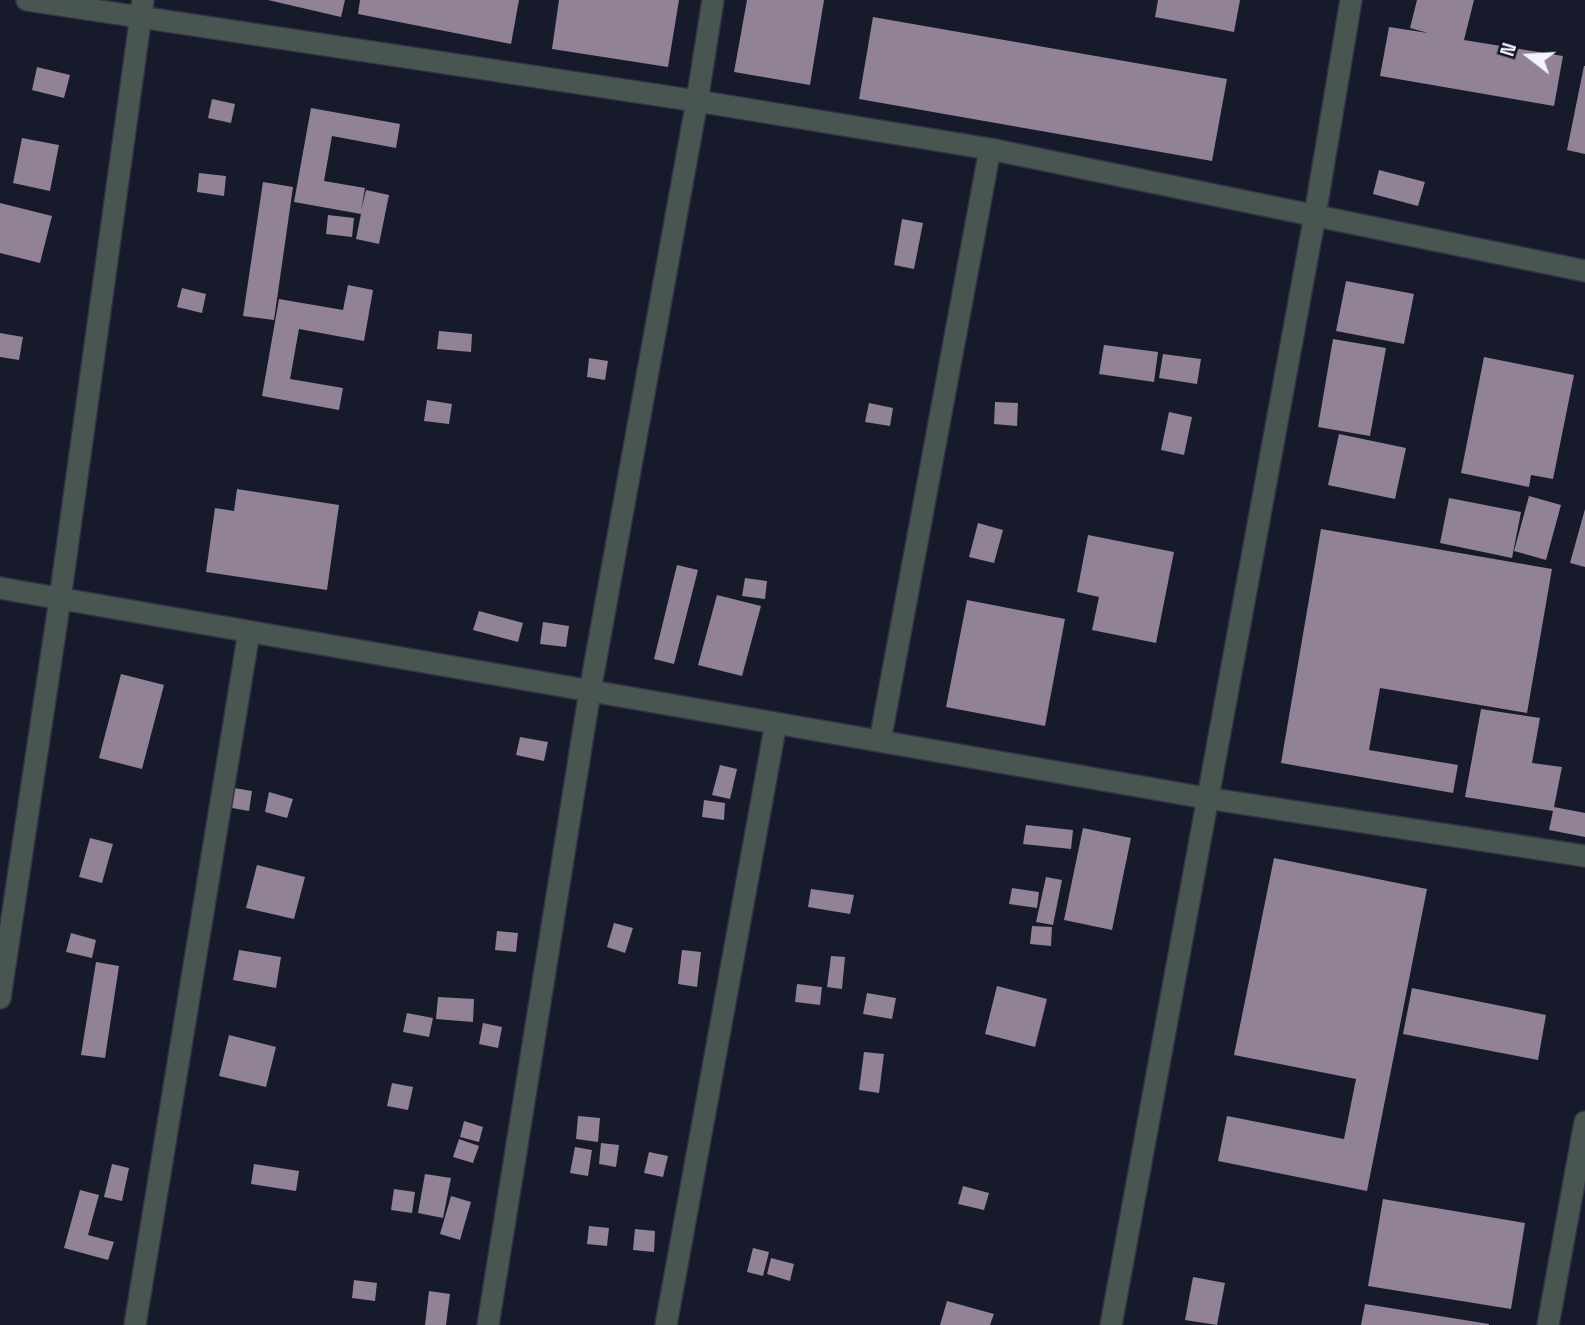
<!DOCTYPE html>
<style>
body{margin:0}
#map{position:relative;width:1585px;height:1325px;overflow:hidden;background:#161a2b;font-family:"Space Grotesk",sans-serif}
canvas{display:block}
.north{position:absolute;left:1494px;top:21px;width:70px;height:70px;-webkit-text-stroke:5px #0d1121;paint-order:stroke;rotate:287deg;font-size:19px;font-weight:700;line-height:28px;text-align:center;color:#f1f4fe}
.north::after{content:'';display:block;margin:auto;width:24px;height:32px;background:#f1f4fe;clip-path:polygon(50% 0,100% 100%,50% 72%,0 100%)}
</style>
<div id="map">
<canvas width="1585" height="1325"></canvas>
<div class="north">N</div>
</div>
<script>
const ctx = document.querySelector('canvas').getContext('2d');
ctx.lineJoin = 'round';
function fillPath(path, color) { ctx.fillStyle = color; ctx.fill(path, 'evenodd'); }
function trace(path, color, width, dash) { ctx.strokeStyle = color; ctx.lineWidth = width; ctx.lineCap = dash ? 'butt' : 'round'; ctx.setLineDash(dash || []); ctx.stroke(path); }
fillPath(new Path2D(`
 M268 0H345L341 17Z
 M360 0H519L511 44 358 14Z
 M559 0H679L668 67 552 49Z
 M747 0H824L810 85 734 72Z
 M1158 0H1240L1234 32 1155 17Z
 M1417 0H1474L1464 40 1563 56 1554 106 1380 76 1389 27 1428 33 1410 28Z
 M873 17 1227 79 1212 161 859 99Z
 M1584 66H1585V154L1567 150Z
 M37 67 70 75 64 98 32 90Z
 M212 99 235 104 231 123 208 118Z
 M311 108 400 124 396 148 332 136 324 181 365 188 361 211 366 190 389 195 379 244 356 239 361 214 294 202Z
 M22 138 59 145 50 191 13 183Z
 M1379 170 1425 182 1418 206 1373 194Z
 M199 173 226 176 224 196 197 192Z
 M263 182 293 187 274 320 243 316Z
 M0 203 52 216 40 263 0 253Z
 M328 215 354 218 352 237 326 234Z
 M902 219 923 223 914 269 894 265Z
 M1346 281 1414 294 1404 344 1336 331Z
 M348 285 373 290 364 341 299 329 290 379 343 388 339 410 262 396 279 299 343 310Z
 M182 288 206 294 202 313 177 307Z
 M439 331 472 334 471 352 437 349Z
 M0 333 23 337 19 360 0 357Z
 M1333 339 1386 348 1370 436 1318 427Z
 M1104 345 1158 352 1154 382 1099 374Z
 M1163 354 1201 359 1197 384 1159 378Z
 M1484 357 1574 375 1553 479 1531 475 1529 487 1461 473Z
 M589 358 608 361 605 380 587 377Z
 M427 400 452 404 449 424 424 421Z
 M995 402 1018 403 1017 426 994 424Z
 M869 403 893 408 890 426 865 422Z
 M1169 412 1192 417 1184 455 1161 450Z
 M1339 434 1406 448 1395 499 1328 485Z
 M237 489 339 505 327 590 206 572 215 508 234 511Z
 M1529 496 1561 505 1546 560 1514 551Z
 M1449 498 1521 512 1512 558 1440 543Z
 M1585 509V567L1570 563Z
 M978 523 1003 530 994 563 969 557Z
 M1321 529 1552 569 1527 713 1380 688 1369 750 1458 765 1453 793 1281 763Z
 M1088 535 1174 552 1156 643 1092 630 1099 597 1077 592Z
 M677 565 698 570 674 664 654 659Z
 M745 578 767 581 765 599 742 596Z
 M717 595 761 606 742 676 698 665Z
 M967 600 1065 619 1045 726 946 707Z
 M479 611 523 623 518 642 473 630Z
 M543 622 569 626 566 647 540 644Z
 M121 674 164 685 142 769 99 758Z
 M1481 709 1540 718 1532 763 1562 767 1554 807 1585 813V837L1549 830 1553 811 1465 797Z
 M520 737 548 742 544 761 516 755Z
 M720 765 737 769 730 799 712 795Z
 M234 788 252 791 249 811 232 808Z
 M269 792 293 799 287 818 265 812Z
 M704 800 725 803 724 820 702 817Z
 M1026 825 1073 830 1071 849 1023 844Z
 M1083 828 1131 838 1112 930 1064 920Z
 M90 838 113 844 102 883 79 877Z
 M1274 858 1427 889 1367 1191 1218 1161 1227 1116 1344 1139 1356 1079 1234 1055Z
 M257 865 305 877 294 919 246 908Z
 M1046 877 1062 880 1053 925 1036 922Z
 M1012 888 1039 892 1037 908 1009 904Z
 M811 889 854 895 850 914 808 907Z
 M614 923 633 928 625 953 607 947Z
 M1032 926 1052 927 1051 946 1030 944Z
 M497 931 518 933 516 952 495 950Z
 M71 933 96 940 92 958 66 952Z
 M239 950 281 957 276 988 233 980Z
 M682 950 701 952 697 987 678 984Z
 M831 956 845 957 842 989 827 987Z
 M96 962 119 966 105 1058 81 1055Z
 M797 984 822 987 820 1005 795 1002Z
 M997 986 1047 999 1035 1047 985 1034Z
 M1412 988 1546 1015 1538 1060 1403 1034Z
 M867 993 896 998 892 1019 863 1014Z
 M438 997 474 999 473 1022 436 1019Z
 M407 1013 433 1018 429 1037 403 1032Z
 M483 1023 502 1027 498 1048 479 1044Z
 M229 1035 276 1047 266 1087 219 1076Z
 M864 1052 884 1054 879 1093 859 1090Z
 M392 1083 413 1087 408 1110 387 1106Z
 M578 1116 600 1118 598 1142 576 1139Z
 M464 1121 483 1127 479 1142 460 1137Z
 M459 1139 479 1146 473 1163 453 1157Z
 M601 1143 619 1145 616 1167 599 1164Z
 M575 1147 592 1150 588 1176 570 1173Z
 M649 1152 668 1156 663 1177 644 1173Z
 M112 1164 129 1168 122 1201 104 1197Z
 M254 1164 299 1171 296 1191 251 1184Z
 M425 1174 451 1178 443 1218 418 1213Z
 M963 1186 989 1193 984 1210 958 1204Z
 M394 1189 415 1192 412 1213 391 1210Z
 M80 1190 99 1195 88 1235 114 1242 108 1260 64 1248Z
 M451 1196 471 1202 460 1240 440 1234Z
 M1383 1199 1525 1223 1511 1309 1368 1286Z
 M589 1226 609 1228 607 1246 587 1244Z
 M635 1229 655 1231 654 1252 633 1250Z
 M753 1248 769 1252 763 1276 747 1272Z
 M771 1258 794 1264 790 1281 767 1274Z
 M1193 1277 1225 1283 1217 1325 1185 1320Z
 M354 1280 377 1283 375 1301 352 1298Z
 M429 1291 450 1294 446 1325H425Z
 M947 1301 994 1314 990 1325H940Z
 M1365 1304 1489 1324V1325H1361Z`), '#918295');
const minor = new Path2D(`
 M27 0 697 101 990 149 1585 271
 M0 588 1206 798 1585 856
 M880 741 990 149
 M0 998 60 599 143 0
 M135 1325 249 632
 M488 1325 590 691 697 101 713 0
 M666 1325 776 723
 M1111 1325 1315 215 1351 0
 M1548 1325 1585 1122`);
trace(minor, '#303444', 24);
trace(minor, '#495551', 21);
</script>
